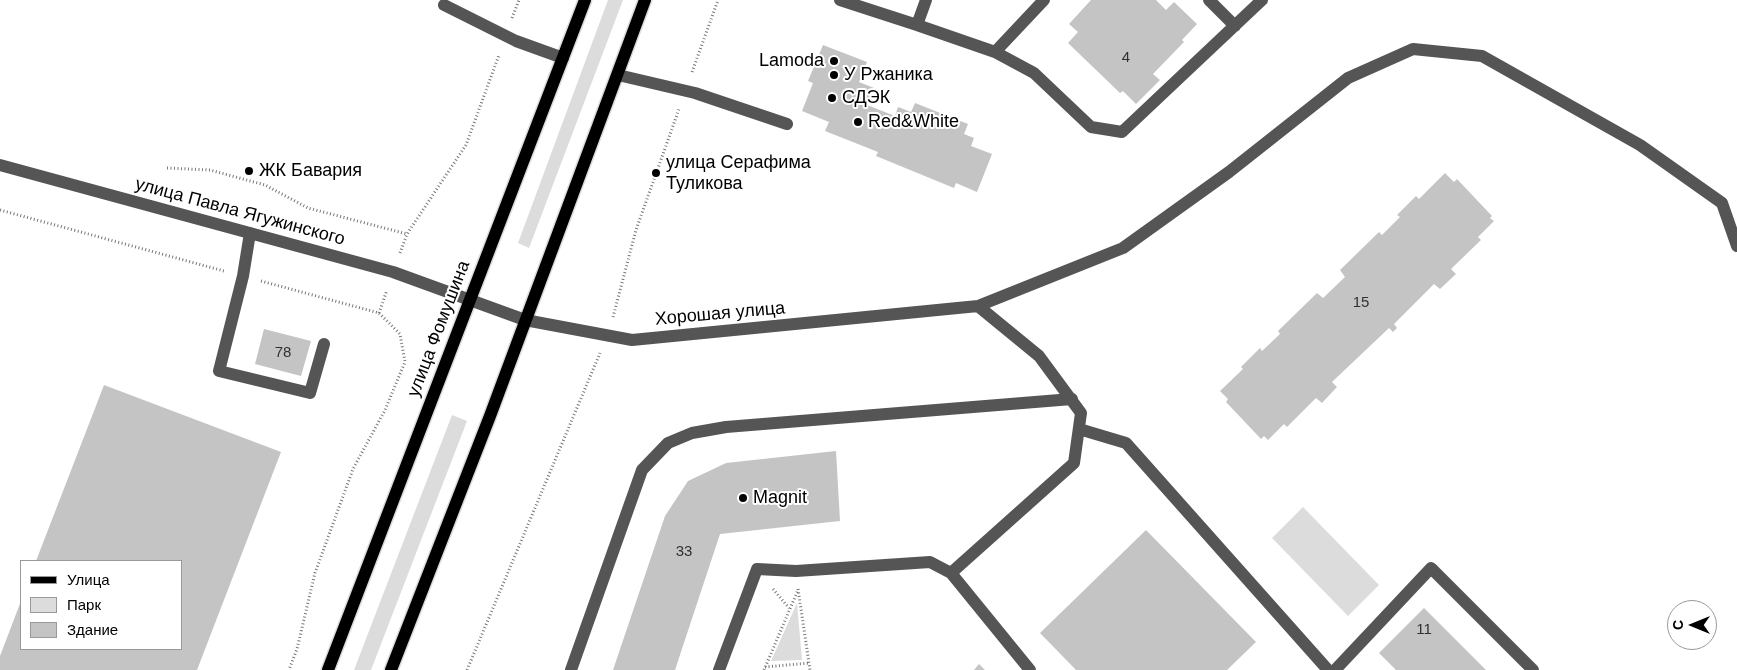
<!DOCTYPE html>
<meta charset="utf-8">
<style>
body{margin:0}
#map{position:relative;width:1737px;height:670px;overflow:hidden;background:#fff;font-family:Helvetica,sans-serif}
canvas{display:block}
.legend{position:absolute;left:20px;top:560px;width:162px;height:90px;box-sizing:border-box;background:#fff;border:1px solid #999;margin:0;padding:6px 9px;list-style:none;font-size:15px;color:#000}
.legend li{display:flex;align-items:center;gap:10px;height:25px}
.legend b{width:25px;border:1px solid #999}
.north{position:absolute;left:1667px;top:600px;width:50px;height:50px;box-sizing:border-box;background:#fff;border:1px solid #999;border-radius:50%;rotate:270deg;font-size:14px;font-weight:700;line-height:20px;text-align:center;color:#000}
.north::after{content:'';display:block;margin:auto;width:18px;height:22px;background:#000;clip-path:polygon(50% 0,100% 100%,50% 72%,0 100%)}
</style>
<div id="map">
<canvas width="1737" height="670"></canvas>
<ul class="legend">
<li><b style="height:6px;background:#000"></b>Улица</li>
<li><b style="height:14px;background:#dcdcdc"></b>Парк</li>
<li><b style="height:14px;background:#c4c4c4"></b>Здание</li>
</ul>
<div class="north">С</div>
</div>
<script>
const ctx = document.querySelector('canvas').getContext('2d');
ctx.lineJoin = 'round';
function fillPath(path, color) { ctx.fillStyle = color; ctx.fill(path, 'evenodd'); }
function trace(path, color, width, dash) { ctx.strokeStyle = color; ctx.lineWidth = width; ctx.lineCap = dash ? 'butt' : 'round'; ctx.setLineDash(dash || []); ctx.stroke(path); }
function drawText(font, color, halo, rows, align = 'center') {
  ctx.font = font + ' Helvetica,sans-serif'; ctx.lineWidth = 4; ctx.setLineDash([]); ctx.textBaseline = 'middle'; ctx.strokeStyle = halo; ctx.fillStyle = color; for (const [text, x, y, turn = 0] of rows) {
    ctx.save(); ctx.translate(x, y); ctx.rotate((+turn || 0) * Math.PI / 180); ctx.textAlign = isNaN(turn) ? turn : align; if (halo) ctx.strokeText(text, 0, 0); ctx.fillText(text, 0, 0); ctx.restore();
  }
}
fillPath(new Path2D(`
 M608 0H623L529 248 518 243Z
 M452 415 467 421 371 670H354Z
 M1303 507 1379 585 1348 616 1272 538Z
 M797 603 802 660 771 661Z`), '#dcdcdc');
fillPath(new Path2D(`
 M1091 0H1156L1166 10 1174 2 1197 24 1182 40 1184 42 1153 74 1160 80 1136 104 1123 91 1120 93 1068 43 1078 32 1069 24Z
 M823 45 867 62 859 82 874 88 867 105 895 116 898 107 911 112 915 103 968 124 964 134 974 138 971 146 992 154 977 192 956 183 954 188 876 156 878 152 825 131 829 122 802 111 813 83 808 81Z
 M1445 173 1454 182 1457 179 1492 216 1490 218 1494 221 1478 237 1481 240 1451 269 1456 274 1440 289 1434 284 1394 324 1397 328 1393 332 1389 328 1332 382 1337 387 1322 403 1316 398 1287 427 1284 424 1268 440 1264 436 1261 439 1226 402 1228 399 1220 391 1243 369 1241 367 1260 348 1262 351 1280 334 1278 331 1317 293 1323 298 1345 277 1340 270 1379 232 1382 235 1400 217 1397 215 1416 196 1419 199Z
 M264 329 311 341 301 376 255 364Z
 M104 385 281 452 197 670H0V656L21 601V649H181V561H36Z
 M836 451 840 521 720 534 675 670H613L665 516 688 481 726 463Z
 M1146 530 1256 642 1227 670H1076L1040 633Z
 M1424 608 1486 670H1396L1379 653Z
 M979 664 985 670H974Z`), '#c4c4c4');
const major = new Path2D(`
 M328 670 585 0
 M391 670 490 416 645 0`);
trace(major, '#dbdbdb', 15);
trace(new Path2D(`
 M512 18 519 0
 M692 72 718 0
 M167 168 210 170 265 185 308 208 407 234
 M0 210 224 271
 M400 253 407 234 466 145 499 55
 M261 281 379 313 400 334 405 362 385 410 353 469 315 573 297 649 289 670
 M379 313 387 290
 M613 317 636 230 679 109
 M773 589 789 608
 M798 589 810 670
 M765 667 809 663
 M467 670 600 353
 M764 670 798 590`), '#777', 3, [1, 2.5]);
trace(new Path2D(`
 M840 0 917 25
 M926 0 917 25 995 52 1034 73 1091 127 1122 132 1262 0
 M1209 0 1235 26
 M444 5 516 41 563 58
 M995 52 1044 0
 M618 75 695 93 787 124
 M0 165 393 272 525 320 632 340 978 306 1123 248 1229 172 1348 78 1413 49 1482 56 1640 145 1722 203 1737 246
 M250 233 243 276 219 371 310 393 324 344
 M1079 429 1126 443 1328 670
 M951 573 1074 463 1081 413 1039 356 978 306
 M571 670 642 470 668 443 692 433 726 427 1072 399
 M719 670 757 569 796 571 930 562 951 573 1030 670
 M1335 670 1431 568 1533 670`), '#555', 12);
trace(major, '#000', 12);
for (const [x, y, r, color] of [
 [834,61,5,"#000"],
 [834,75,5,"#000"],
 [832,98,5,"#000"],
 [858,122,5,"#000"],
 [249,171,5,"#000"],
 [656,173,5,"#000"],
 [743,498,5,"#000"]
]) { const dot = new Path2D(); dot.arc(x, y, r, 0, 2 * Math.PI); ctx.fillStyle = color; ctx.fill(dot); trace(dot, '#fff', 2); }
drawText('15px', '#313131', null, [
 ["4",1126,58],
 ["15",1361,303],
 ["78",283,353],
 ["33",684,552],
 ["11",1424,630]
]);
drawText('18px', '#000', '#fff', [
 ["Lamoda",824,61,"right"],
 ["У Ржаника",844,75],
 ["СДЭК",842,98],
 ["Red&White",868,122],
 ["улица Серафима",666,163],
 ["Туликова",666,184],
 ["ЖК Бавария",259,171],
 ["Magnit",753,498]
], 'left');
drawText('18px', '#000', '#fff', [
 ["улица Павла Ягужинского",240,212,15],
 ["Хорошая улица",720,314,-5],
 ["улица Фомушина",439,329,-69]
]);
</script>
